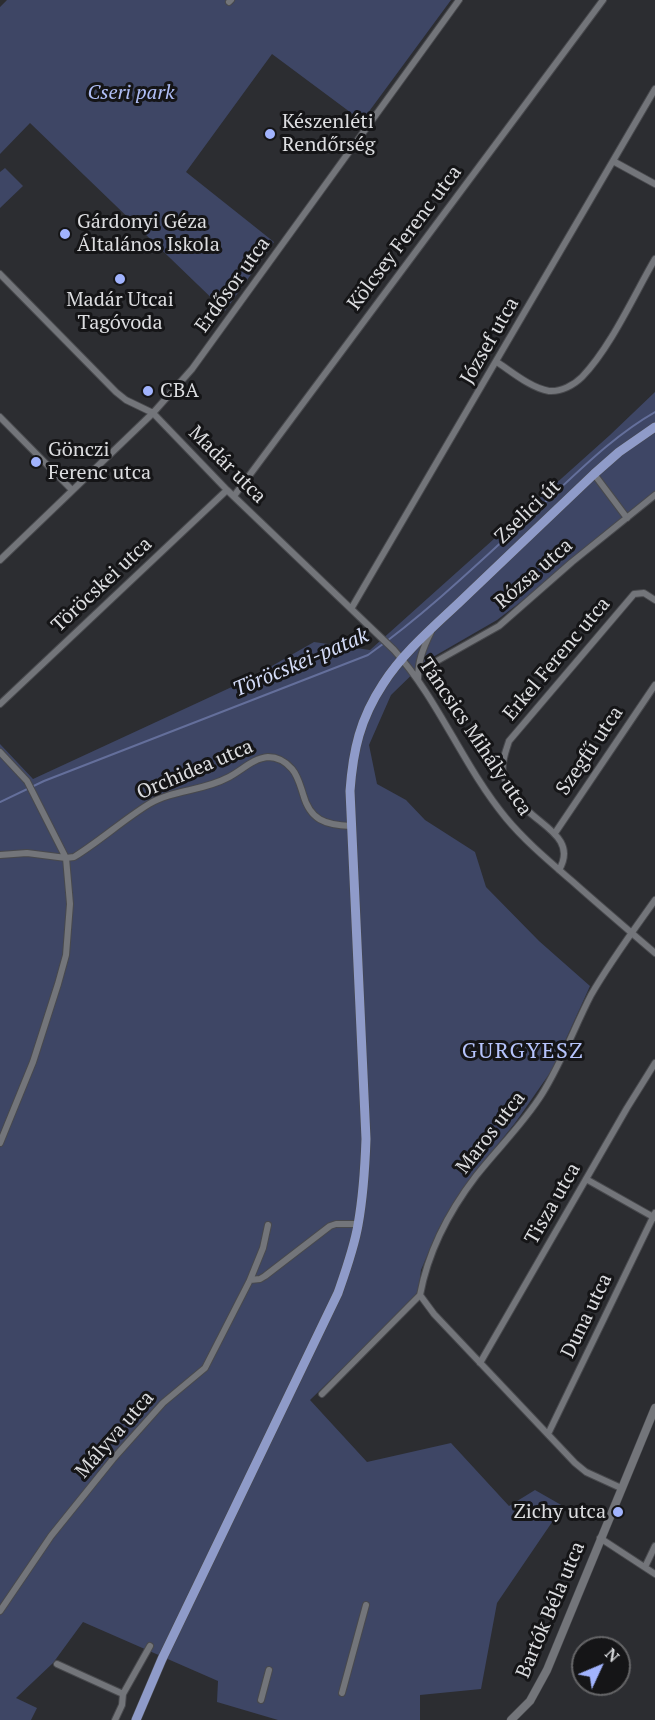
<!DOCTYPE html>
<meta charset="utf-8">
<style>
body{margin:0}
#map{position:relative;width:655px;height:1720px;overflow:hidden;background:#2c2d31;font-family:"PT Serif",serif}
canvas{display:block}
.north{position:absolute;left:571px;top:1636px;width:60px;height:60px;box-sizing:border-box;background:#151517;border:2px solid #656567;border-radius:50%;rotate:46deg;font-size:16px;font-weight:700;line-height:24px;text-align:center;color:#dcdde0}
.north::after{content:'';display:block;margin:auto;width:21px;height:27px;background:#a1b3fd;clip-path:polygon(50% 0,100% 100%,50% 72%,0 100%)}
</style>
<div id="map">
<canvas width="655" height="1720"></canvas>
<div class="north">N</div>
</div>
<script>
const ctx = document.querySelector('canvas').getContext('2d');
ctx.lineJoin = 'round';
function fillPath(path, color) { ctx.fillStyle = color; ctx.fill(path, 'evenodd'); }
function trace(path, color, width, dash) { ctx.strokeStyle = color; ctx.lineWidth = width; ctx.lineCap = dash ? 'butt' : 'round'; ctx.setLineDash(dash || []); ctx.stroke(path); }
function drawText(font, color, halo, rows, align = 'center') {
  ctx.font = font + ' "PT Serif",serif'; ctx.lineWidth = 6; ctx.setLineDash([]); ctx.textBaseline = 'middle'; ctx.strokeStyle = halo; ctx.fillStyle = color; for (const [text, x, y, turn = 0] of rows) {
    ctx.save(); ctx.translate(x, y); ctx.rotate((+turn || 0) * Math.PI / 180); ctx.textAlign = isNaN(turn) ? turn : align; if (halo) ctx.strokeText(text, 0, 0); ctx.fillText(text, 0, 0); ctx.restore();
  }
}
fillPath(new Path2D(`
 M7 0H451L362 121 272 54 186 172 274 242 225 311 30 123 0 154V7Z
 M5 168 23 186 0 208V172Z
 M655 392V499L497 620 426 661 391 695 369 745 377 784 406 800 425 820 475 852 486 887 539 941 590 986 552 1070 515 1123 473 1175 439 1228 421 1270 418 1295 310 1400 367 1462 451 1443 509 1506 535 1490 563 1506 497 1603 481 1689 420 1695V1720H278L217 1702 218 1681 83 1622 53 1663 16 1698 37 1708 31 1720H0V744L33 779 249 679 314 642 370 650 610 435Z`), '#3e4665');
trace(new Path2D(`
 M0 802 44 781 368 655C435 607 494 548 555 493 586 464 618 433 655 412`), '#646f9b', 2);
const minor = new Path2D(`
 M229 2 231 0
 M613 161 655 184
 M0 274 116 392 126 400 153 413 227 490 394 650C439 700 463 766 506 818 525 841 549 861 572 881 599 905 627 929 655 953
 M497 362C512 372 531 388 549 391 561 392 574 385 582 377 611 347 634 295 655 259
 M0 417 72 490
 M594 474 627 518
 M234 496 603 0
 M0 560 153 413 192 369 459 0
 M351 609 655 89
 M428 666 499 626 572 562 655 495
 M418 679C418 661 423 648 431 632
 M0 704 227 490
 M0 752 27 781 66 858 70 904 66 955 58 984 33 1062 0 1143
 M555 833 655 685
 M0 855 27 853 66 858 74 857C100 841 123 820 149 804 172 790 203 791 227 778 240 772 253 758 268 757 277 757 286 762 292 769 298 776 300 785 303 794 310 820 325 825 351 826
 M559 870C576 841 546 828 528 811 518 802 506 787 503 773 501 762 506 751 509 741L634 594 644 593 655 600
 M586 1179 655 1218
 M250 1280 263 1248 268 1225
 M480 1363 627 1108 655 1063
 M322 1394 420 1295
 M548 1434 655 1213
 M621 1488 586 1472 575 1463 434 1314 420 1295C428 1252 450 1210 476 1176 498 1148 524 1123 542 1094 562 1062 574 1028 591 995 610 962 633 931 655 900
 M600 1538 655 1574
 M645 1567 655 1546
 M0 1611 51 1536 113 1459 163 1403 205 1368 250 1280 260 1279 265 1276 330 1226 336 1224H358
 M57 1664 123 1694
 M342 1693 366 1605
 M261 1700 269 1670
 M115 1720 122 1705 123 1694 150 1646`);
const tertiary = new Path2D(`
 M511 1720 530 1701 547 1670 655 1408`);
const primary = new Path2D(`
 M136 1720 162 1659 338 1293C346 1270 354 1248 358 1225 363 1197 365 1168 366 1139L350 791C353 750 360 719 383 684 404 651 437 624 465 597 508 556 551 515 594 474L619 452 655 427`);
trace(minor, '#48494d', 8);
trace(tertiary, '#48494d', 9);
trace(primary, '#48494d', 10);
trace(minor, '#73757a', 6);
trace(tertiary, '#73757a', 8);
trace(primary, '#8f9bc9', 9);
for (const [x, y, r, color] of [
 [270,134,6,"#a1b3fd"],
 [65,234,6,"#a1b3fd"],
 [120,279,6,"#a1b3fd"],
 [148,391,6,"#a1b3fd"],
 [36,462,6,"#a1b3fd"],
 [618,1512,6,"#a1b3fd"]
]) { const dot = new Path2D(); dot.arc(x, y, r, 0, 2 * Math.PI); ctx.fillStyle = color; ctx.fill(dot); trace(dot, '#151517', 2); }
drawText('italic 20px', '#afbdf5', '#151517', [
 ["Cseri park",131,93]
]);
drawText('20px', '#dcdde0', '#151517', [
 ["Készenléti",282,122],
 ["Rendőrség",282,145],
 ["Gárdonyi Géza",77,222],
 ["Általános Iskola",77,245],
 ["Madár Utcai",120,300,"center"],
 ["Tagóvoda",120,323,"center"],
 ["CBA",160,391],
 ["Gönczi",48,450],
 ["Ferenc utca",48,473],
 ["Zichy utca",606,1512,"right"]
], 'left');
drawText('20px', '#dcdde0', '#151517', [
 ["Kölcsey Ferenc utca",405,238,-53],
 ["Erdősor utca",233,285,-54],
 ["József utca",490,341,-60],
 ["Madár utca",227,465,45],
 ["Zselici út",528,512,-44],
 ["Rózsa utca",534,574,-41],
 ["Töröcskei utca",102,585,-43],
 ["Erkel Ferenc utca",557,659,-50],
 ["Táncsics Mihály utca",475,737,56],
 ["Szegfű utca",590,751,-56],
 ["Orchidea utca",195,770,-23],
 ["Maros utca",491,1133,-52],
 ["Tisza utca",553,1204,-60],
 ["Duna utca",587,1316,-64],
 ["Mályva utca",115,1435,-49],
 ["Bartók Béla utca",551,1610,-67]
]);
drawText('italic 21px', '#d3dbf7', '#151517', [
 ["Töröcskei-patak",301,663,-23]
]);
ctx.letterSpacing = '1.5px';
drawText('22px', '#b6c4fc', '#151517', [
 ["GURGYESZ",523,1052]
]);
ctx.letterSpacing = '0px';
</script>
